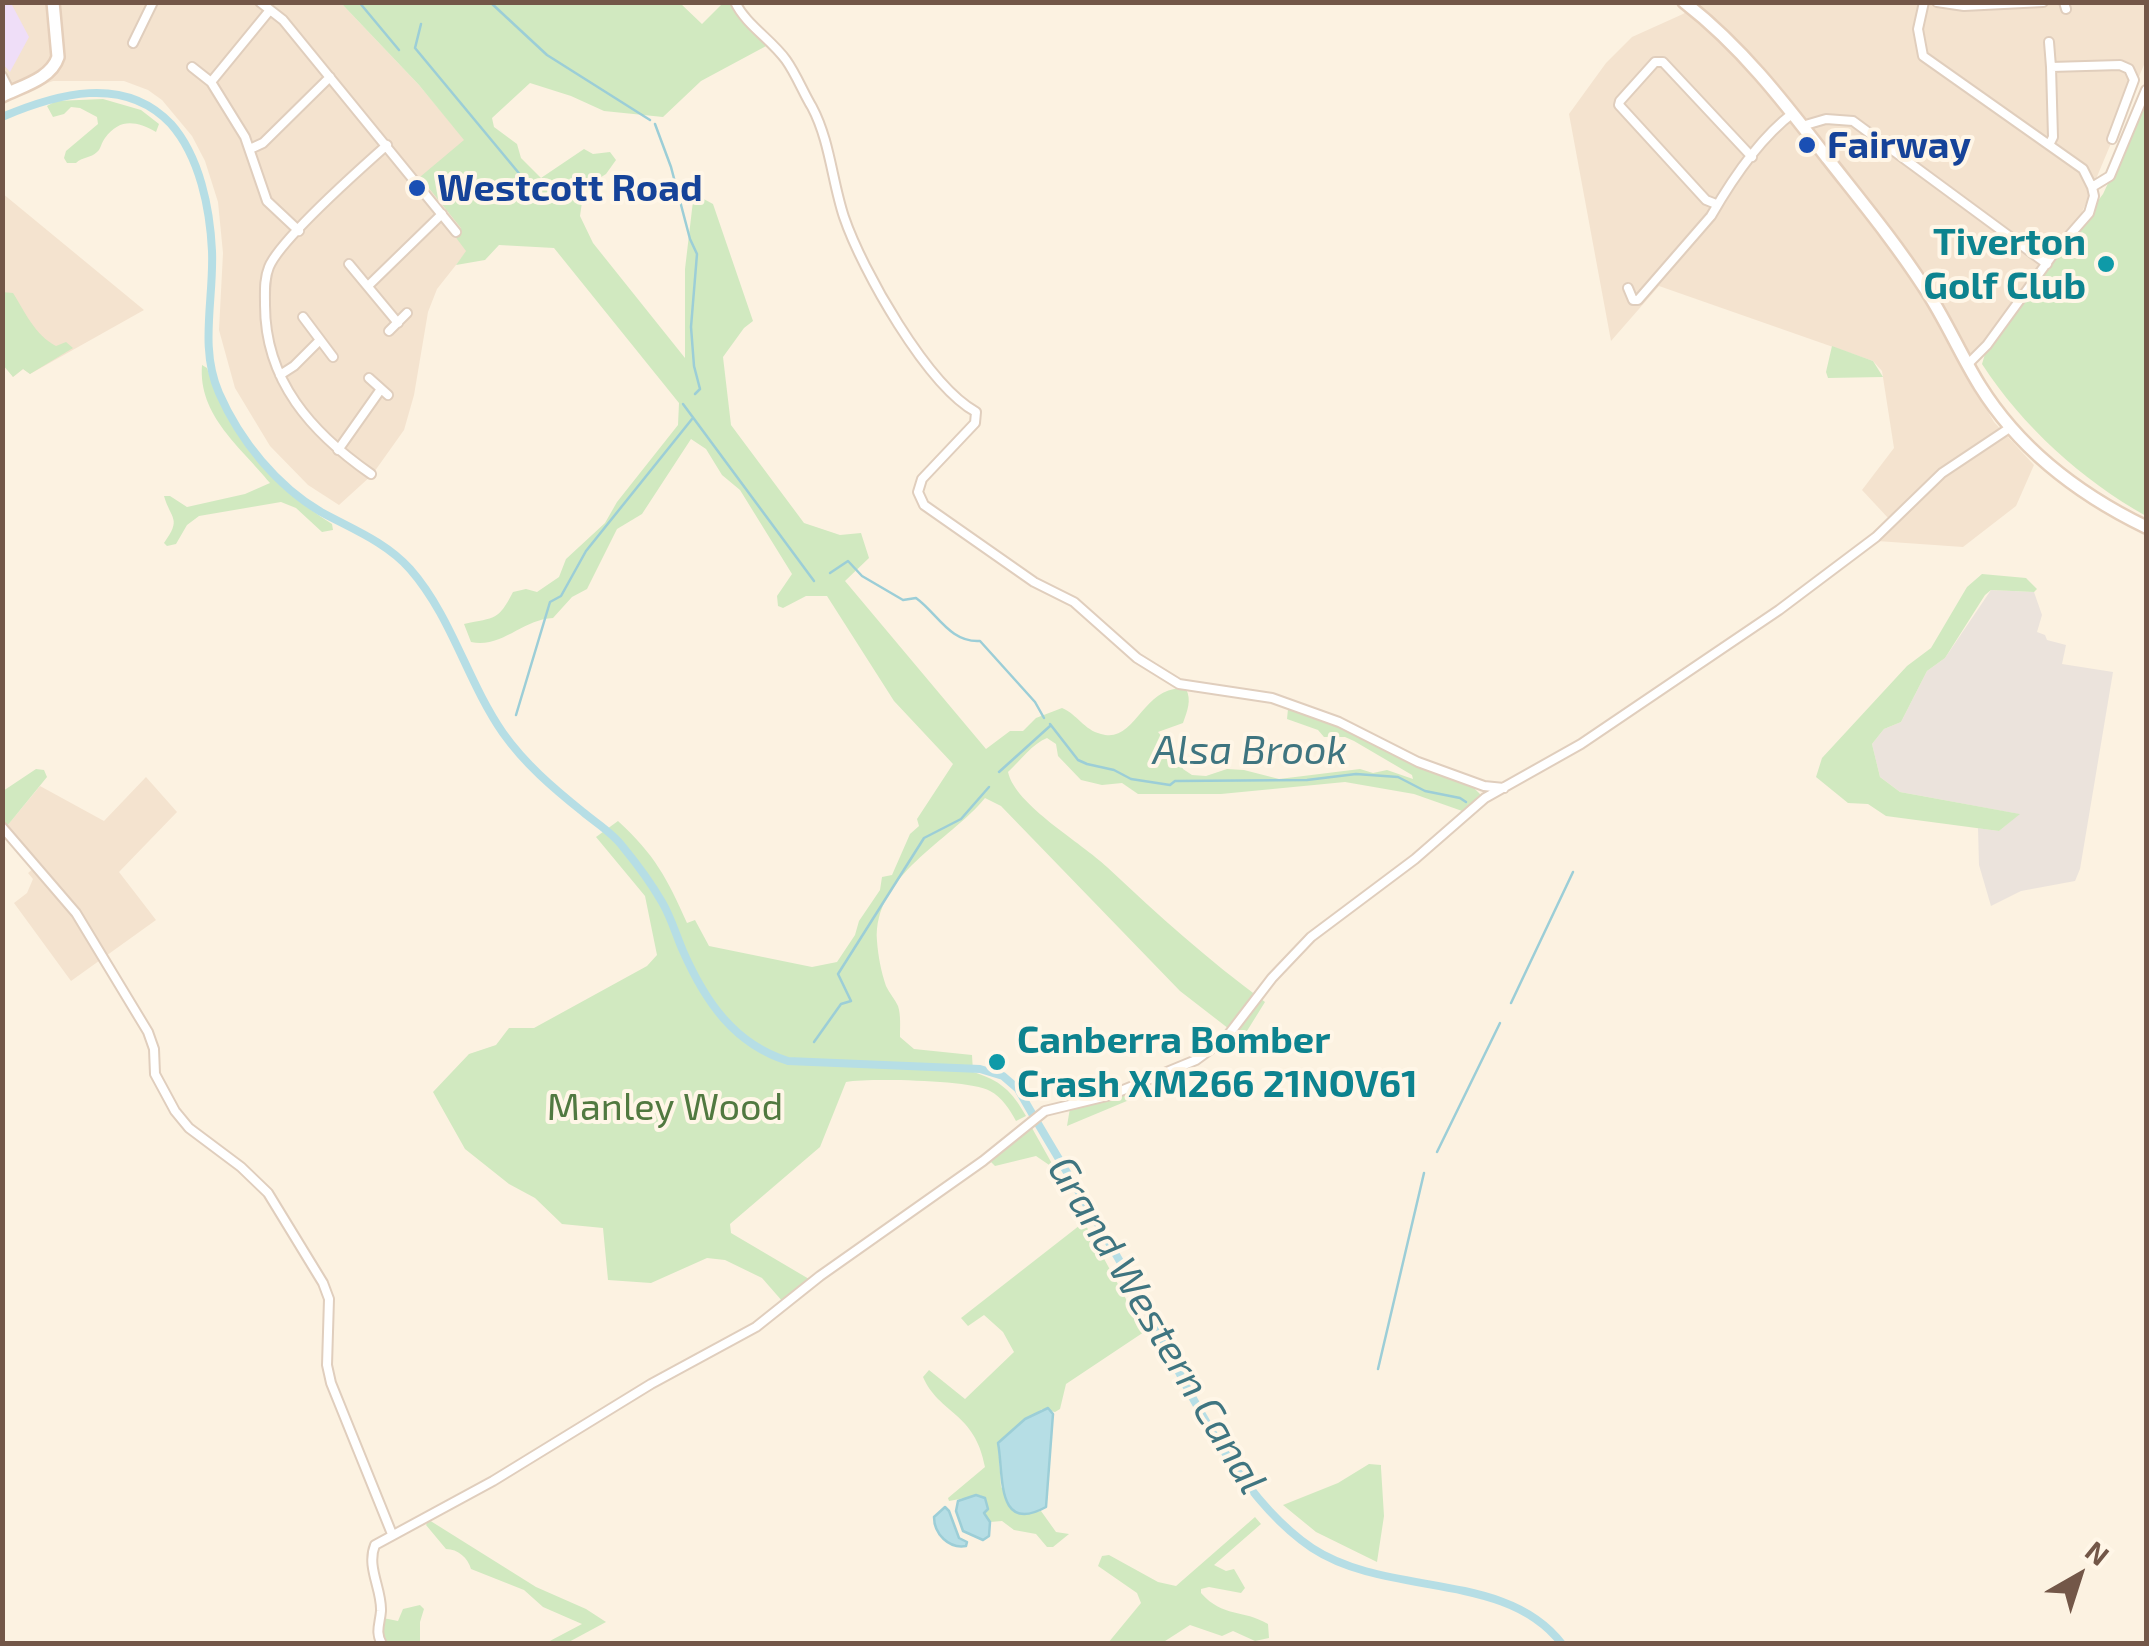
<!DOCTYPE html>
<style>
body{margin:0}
#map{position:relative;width:2149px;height:1646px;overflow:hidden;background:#fcf2e1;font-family:"Exo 2",sans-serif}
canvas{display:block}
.frame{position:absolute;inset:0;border:5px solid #735748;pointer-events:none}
.north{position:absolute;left:2029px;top:1526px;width:100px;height:100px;-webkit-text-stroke:8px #fff6e7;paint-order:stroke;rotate:39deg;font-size:28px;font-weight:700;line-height:40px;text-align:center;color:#735748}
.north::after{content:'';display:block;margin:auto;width:35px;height:45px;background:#735748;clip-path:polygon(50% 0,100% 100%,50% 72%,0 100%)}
</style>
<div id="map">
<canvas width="2149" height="1646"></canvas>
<div class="frame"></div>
<div class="north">N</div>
</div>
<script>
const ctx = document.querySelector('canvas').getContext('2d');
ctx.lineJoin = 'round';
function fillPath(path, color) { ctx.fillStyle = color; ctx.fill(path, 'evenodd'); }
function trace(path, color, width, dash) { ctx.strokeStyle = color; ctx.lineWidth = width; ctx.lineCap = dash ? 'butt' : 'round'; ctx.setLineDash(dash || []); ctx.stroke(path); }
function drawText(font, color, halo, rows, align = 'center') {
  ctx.font = font + ' "Exo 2",sans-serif'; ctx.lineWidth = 8; ctx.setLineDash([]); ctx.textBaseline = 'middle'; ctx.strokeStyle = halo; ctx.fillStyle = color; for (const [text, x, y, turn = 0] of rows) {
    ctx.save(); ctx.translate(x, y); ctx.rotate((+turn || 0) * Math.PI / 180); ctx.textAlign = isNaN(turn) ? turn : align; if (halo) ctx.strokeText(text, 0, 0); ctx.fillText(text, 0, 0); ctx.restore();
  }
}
fillPath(new Path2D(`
 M3 2 341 3 419 85 465 140 462 228 467 251 437 289 428 312 414 395 404 430 372 475 339 505 308 485 270 446 235 388 219 330 223 253 218 202 205 161 192 136 162 100 148 90 124 81H53L3 99Z
 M1697 3H2146V60L2080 217 1978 349 1959 363 1994 422 2034 465 2016 506 1963 547 1877 541 1872 535 1889 519 1862 490 1894 448 1882 371 1873 361 1659 286 1611 341 1569 114 1606 63 1632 37 1683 14Z
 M2 193 144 310 30 374 23 369 13 377 3 362Z
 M146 777 177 812 119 872 156 920 71 981 14 903 27 893 33 879 28 873 34 868 2 832 40 786 104 821Z`), '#f4e3cf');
fillPath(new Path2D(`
 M1991 590 2034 592 2042 615 2037 632 2045 635 2047 640 2066 645 2062 664 2113 672 2080 869 2075 881 2021 891 1991 906 1979 865 1978 828 1999 831 2019 814 1900 792 1880 777 1872 744 1884 729 1901 722 1927 671 1945 658Z`), '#ebe3dc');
fillPath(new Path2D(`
 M3 2 11 3 29 37 10 72 3 64Z`), '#efdef8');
fillPath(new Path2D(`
 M341 3H680L702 24 723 3H733L739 16 768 45 701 81 663 117 604 111 571 96 530 83 492 118 494 127 517 144 521 158 541 178 584 149 593 154 610 152 616 160 606 174 584 188 580 216 593 243 685 358V269L693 201 700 197 713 204 753 321 744 328 723 357 731 425 804 523 840 535 861 533 869 558 845 581 986 749 1010 731H1023L1036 718 1062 708C1077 714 1084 730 1101 734 1136 745 1143 683 1186 689 1192 700 1187 712 1183 723L1158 732 1178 756 1183 769 1192 775 1206 776 1227 769 1244 770 1279 779 1360 769 1373 773 1387 770 1413 779 1412 775 1354 741 1345 737H1324L1318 730 1287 719 1288 709 1293 708 1362 736 1428 770 1470 784 1482 796 1465 812 1414 794 1345 782 1221 794H1138L1122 783 1102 785 1081 780 1058 756 1056 744 1047 738C1033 743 1020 761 1008 772 1015 805 1082 843 1107 867 1159 916 1207 959 1265 1002L1242 1039 1180 991 1001 806 985 798C950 841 873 875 877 941 878 955 881 972 886 986 889 993 895 999 898 1006 901 1015 900 1027 900 1037L914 1049 972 1055 973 1072C1000 1080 1012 1091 1026 1116L1016 1121C1010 1110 1002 1097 990 1091 971 1080 870 1078 846 1082L820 1147 730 1224 731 1233 809 1279 783 1302 762 1278 725 1260 707 1258 651 1283 608 1280 603 1228 562 1224 535 1198 509 1184 465 1149 433 1092 469 1054 496 1045 509 1028H534L647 966 657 955 645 896 596 837 618 821C655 855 667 878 687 923L695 920 709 946 812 967 837 962 855 935 859 921 880 890 882 877 892 875 910 834 919 826 917 819 953 764 894 701 827 596H806L783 608 778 606 777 596 792 574 740 490 722 475 706 449 691 439 642 514 617 529 587 589 572 597 553 618C523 619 501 649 471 642L464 624C496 617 498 621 513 592L526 589 537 592 559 577 566 559 605 523 617 502 678 425 679 403 554 248 499 245 485 260 456 265 466 251 454 235 461 228 420 177 464 140 419 85Z
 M103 99 141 110 159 124 156 132C136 121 120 118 105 138 101 143 101 149 97 152 91 158 82 157 76 163H67L64 158 66 151 98 124 97 117 80 108 71 107 64 114 53 117 47 106 56 101Z
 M2146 103V516C2082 480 2022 426 1982 364L1985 354 2103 194Z
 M2 292 13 293C25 312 35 335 56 346L66 342 73 348 30 374 23 369 13 377 3 365Z
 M1832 346 1873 361 1883 377 1828 378 1826 372Z
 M202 365 207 368C231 439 270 484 332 524L333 530 322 532 296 508 281 502 199 516 187 525 176 544 167 546 164 543C182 518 171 520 164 496H170L187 507 245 494 270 483C241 447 198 416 202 365Z
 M1982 574 2026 578 2037 589 2034 592 1991 590 1985 595 1945 658 1927 671 1901 722 1884 729 1872 744 1880 777 1900 792 2020 814 1999 831 1886 816 1868 804 1848 803 1816 777 1822 758 1907 666 1931 648 1967 587Z
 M36 769 44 770 47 777 3 831V791Z
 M1132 1094 1134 1098 1067 1126 1070 1108Z
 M1029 1127 1032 1128 1055 1169 1036 1156 995 1166 991 1162Z
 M1084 1222 1144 1332 1066 1384 1060 1409 1055 1412 1042 1409 998 1443 1001 1487 1026 1514 1041 1511 1056 1532 1069 1534 1053 1547H1047L1036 1534 1014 1530 1002 1521 990 1522 984 1513 981 1495 949 1501 948 1498 985 1467C975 1412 939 1414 923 1377L929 1370 965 1399 1014 1352 1003 1332 984 1315 968 1326 961 1318Z
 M1369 1464 1381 1465V1468L1384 1516 1377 1562 1316 1532 1283 1505 1338 1483Z
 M1255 1517 1261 1524 1214 1565 1226 1571 1234 1569 1245 1588 1241 1593 1209 1587 1201 1589V1593C1223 1618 1243 1609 1268 1624L1269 1638 1255 1641 1233 1631 1222 1636 1190 1625 1162 1643H1108L1141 1603 1137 1593 1098 1566 1102 1556 1109 1555 1158 1582 1176 1586Z
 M429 1520 536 1587 586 1609 606 1622 567 1643H546L582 1624 543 1607 524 1590 471 1569C468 1558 458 1549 446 1549L426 1525Z
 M420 1605 424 1609 420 1622V1643H386L381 1635 383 1618 398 1621 403 1609Z`), '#d1e9c0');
const water = new Path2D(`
 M1048 1408 1053 1414 1046 1507C995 1535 1004 1473 998 1443L1025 1419Z
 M976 1495 985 1498 988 1509 984 1513 990 1522 989 1536 983 1540 963 1531 956 1511 958 1501Z
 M945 1507 949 1511 959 1538 967 1542 966 1546C949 1549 934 1534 934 1517Z`);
fillPath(water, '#b6dee5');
trace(water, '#9cced7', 2.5);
trace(new Path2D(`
 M359 2 399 50
 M490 2 547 55 650 120
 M421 24 415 48 537 195
 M655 124 671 167 690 239 697 254 691 327 694 366 700 389 695 394
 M683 404 814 581
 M830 573 848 561 862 576 903 600 916 598C937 613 950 643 980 641L1035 702 1044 718
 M516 715 550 602 561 596 586 551 692 419
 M1050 724 1078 760 1087 764 1114 770 1131 779 1170 785 1175 781 1307 780 1356 774 1398 777 1425 791 1460 798 1466 802
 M999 772 1050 726
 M1511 1003 1573 872
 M814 1042 841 1004 851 1001 838 974 924 838 961 819 989 787
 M1437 1152 1500 1023
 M1378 1369 1424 1173`), '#9cced7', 2.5);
trace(new Path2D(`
 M2 117C56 94 124 74 171 124 200 157 210 209 212 251 214 300 199 347 219 393 240 441 277 486 321 512 352 529 386 542 410 569 452 617 467 681 503 733 525 764 553 788 583 812 596 823 613 833 623 847 637 864 651 883 662 902 671 917 676 935 683 951 705 1001 734 1044 788 1061L980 1069 1003 1076 1018 1089C1054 1153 1094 1215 1130 1279 1179 1366 1228 1491 1312 1548 1388 1598 1506 1570 1562 1644`), '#b6dee5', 8);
const street = new Path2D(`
 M260 2 283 20 456 232
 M735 2C746 25 771 39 786 60 796 74 803 92 812 107 830 141 832 181 844 217 862 270 927 385 976 412L975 423 922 479 918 492 924 505 1034 582 1074 602 1137 658 1179 684 1272 698 1339 722 1418 762 1484 786 1504 788
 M1924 2 1918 29 1923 56 2083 169 2092 187
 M1937 2 1964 6 2043 2
 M2064 2 2066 9
 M270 10 211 82 245 137 267 201 299 231
 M2049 42 2051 67
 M133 43 153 2
 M192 67 211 82
 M2 76 10 92
 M1802 126 1826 119 1853 121 2047 264
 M2049 145 2053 137 2051 67 2120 65 2129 69 2134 80 2112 139
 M250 149 263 143 330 77
 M1716 204 1706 200 1619 105 1620 101 1655 62H1663L1752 157
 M349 264 398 323
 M368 286 442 214
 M1628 288 1633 300H1638L1711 216C1731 181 1760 138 1793 113
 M303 317 333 357
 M389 331 407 313
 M1967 365 1987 345 2054 253 2089 213 2094 196 2092 187 2110 176 2146 90
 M280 375 294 366 320 340
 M369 378 388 395
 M338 450 381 389
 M371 474C312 433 265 381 265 305 265 292 264 279 269 267 280 240 361 168 387 145
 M2 827 76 913 148 1032 154 1049 155 1074 175 1111 189 1128 241 1167 268 1193 323 1283 329 1299 327 1365 331 1383 392 1534
 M382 1644C375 1632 380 1624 381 1611 382 1589 366 1567 375 1545L493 1481 651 1384 756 1327 820 1276 983 1161 1045 1111 1111 1095 1196 1060 1226 1038 1272 978 1311 937 1415 859 1485 798 1581 744 1779 610 1876 537 1942 473 2011 427`);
const secondary = new Path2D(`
 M1684 2C1742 47 1784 102 1828 159 1861 201 1895 242 1924 287 1945 318 1960 354 1980 386 2020 450 2080 495 2146 527
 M2 96C22 86 51 79 58 57L53 2`);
trace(street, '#e0cebd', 12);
trace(secondary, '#e5cfbb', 16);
trace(street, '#fff', 8);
trace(secondary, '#fff', 11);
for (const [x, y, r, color] of [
 [1807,145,10,"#1a4fb4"],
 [417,188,10,"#1a4fb4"],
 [2106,264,10,"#0f9aa8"],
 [997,1062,10,"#0f9aa8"]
]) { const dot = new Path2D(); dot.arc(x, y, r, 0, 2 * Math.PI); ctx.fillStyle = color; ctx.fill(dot); trace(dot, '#fff6e7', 4); }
drawText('bold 38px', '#164399', '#fff6e7', [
 ["Fairway",1827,145],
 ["Westcott Road",437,188]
], 'left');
drawText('bold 38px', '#0d838f', '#fff6e7', [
 ["Tiverton",2086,242],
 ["Golf Club",2086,286],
 ["Canberra Bomber",1017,1040,"left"],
 ["Crash XM266 21NOV61",1017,1084,"left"]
], 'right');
drawText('38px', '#517940', '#fff6e7', [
 ["Manley Wood",665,1107]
]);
drawText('italic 40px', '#3f7580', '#fff6e7', [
 ["Alsa Brook",1250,751],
 ["Grand Western Canal",1157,1325,59]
]);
</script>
